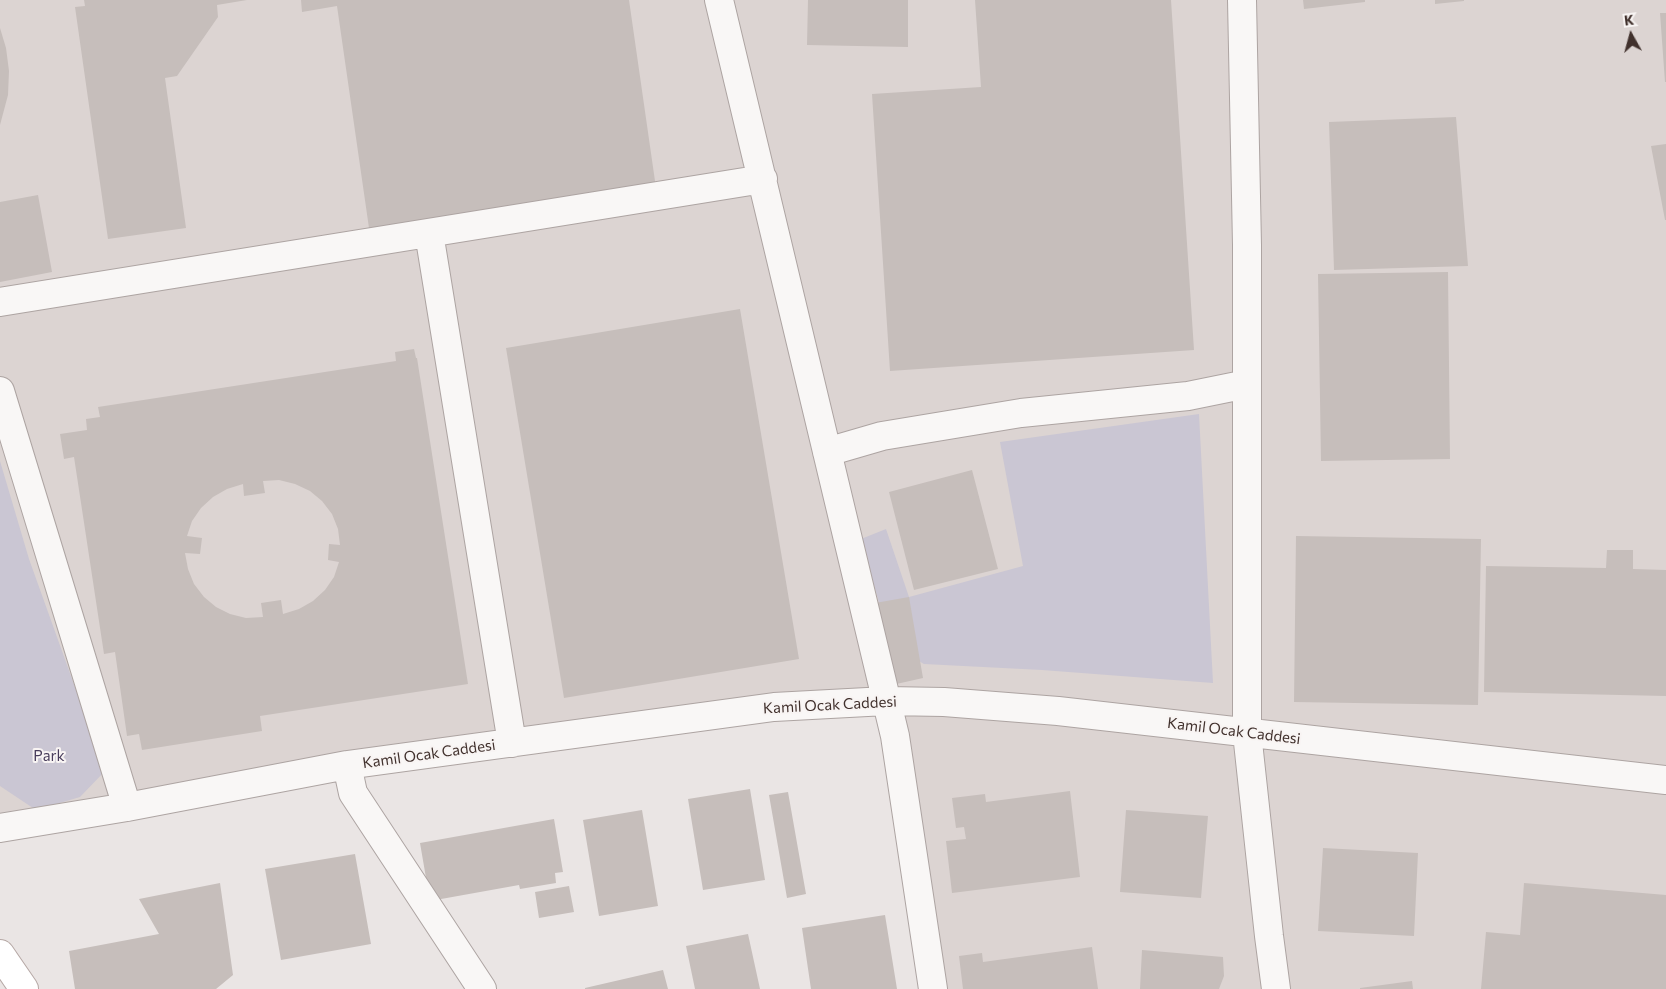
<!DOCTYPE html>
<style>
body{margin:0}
#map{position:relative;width:1666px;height:989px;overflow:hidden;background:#eae5e4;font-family:Commissioner,sans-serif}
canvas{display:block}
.north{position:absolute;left:1606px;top:10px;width:50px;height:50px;-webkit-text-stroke:4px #f8f4f3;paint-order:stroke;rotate:353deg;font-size:14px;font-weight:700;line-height:20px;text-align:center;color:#41312d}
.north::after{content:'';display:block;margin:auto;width:18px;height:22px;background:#41312d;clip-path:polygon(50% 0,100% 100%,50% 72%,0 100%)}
</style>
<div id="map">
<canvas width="1666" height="989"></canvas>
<div class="north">K</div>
</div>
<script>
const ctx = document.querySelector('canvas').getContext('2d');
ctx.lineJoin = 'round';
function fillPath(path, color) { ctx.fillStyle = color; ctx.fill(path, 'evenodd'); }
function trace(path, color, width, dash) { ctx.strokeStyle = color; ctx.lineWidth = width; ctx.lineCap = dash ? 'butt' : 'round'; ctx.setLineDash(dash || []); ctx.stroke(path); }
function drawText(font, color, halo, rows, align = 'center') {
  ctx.font = font + ' Commissioner,sans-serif'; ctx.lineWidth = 4; ctx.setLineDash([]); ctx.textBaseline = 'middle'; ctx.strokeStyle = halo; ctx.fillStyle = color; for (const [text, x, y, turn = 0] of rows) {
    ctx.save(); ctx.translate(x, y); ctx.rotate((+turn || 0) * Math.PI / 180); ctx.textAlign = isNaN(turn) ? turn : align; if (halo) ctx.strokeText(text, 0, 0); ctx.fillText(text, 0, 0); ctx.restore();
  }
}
fillPath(new Path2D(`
 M0 0H1666V989H939L882 698 0 818Z`), '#dcd4d2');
fillPath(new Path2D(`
 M1199 414 1213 683 1042 670 924 664 891 645 861 539 886 529 909 597 1023 566 1000 442Z
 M0 461 29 559 105 771 80 797 36 810 0 786Z`), '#cac6d3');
fillPath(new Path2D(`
 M84 0H247L217 5 218 17 177 76 165 78 186 228 108 239 75 7 85 6Z
 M301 0H629L656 188 369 228 337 6 302 12Z
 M808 0H908V47L807 45Z
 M975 0H1171L1194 350 890 371 872 94 981 87Z
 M1303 0H1365V2L1304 9Z
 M1435 0H1464V1L1435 4Z
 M1660 13H1666V82H1665Z
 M0 28 6 48 9 71 8 95 0 125Z
 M1456 117 1468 266 1334 270 1329 122Z
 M1666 144V220H1665L1651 146Z
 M38 195 52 272 0 282V202Z
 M1448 272 1450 459 1321 461 1318 274Z
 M740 309 799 659 564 698 506 348Z
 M414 349 416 358H417L468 684 260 716 262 731 142 750 139 734 127 736 115 652 104 654 74 457 64 459 60 434 87 430 86 419 100 417 98 407 396 361 395 352ZM279 480 295 484 310 491 322 501 332 514 338 529 340 545 329 544 328 560 339 562 334 577 325 590 313 601 299 609 283 614 281 600 261 603 263 617 246 618 230 614 216 607 204 597 194 584 188 569 185 553 200 554 202 538 187 536 192 521 201 508 213 497 227 489 243 484 244 496 265 493 263 481Z
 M972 470 998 569 914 590 889 492Z
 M1296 536 1481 539 1478 705 1294 702Z
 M1607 550H1633V569L1666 570V696L1484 692 1486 566 1606 568Z
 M909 597 923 678 883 687 864 605Z
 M750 789 765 880 703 890 688 799Z
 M1070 791 1080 877 952 893 946 841 966 839 964 827 956 828 952 798 985 794 986 802Z
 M788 792 806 894 787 898 769 795Z
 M642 810 658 906 599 916 583 820Z
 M1126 810 1208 816 1201 898 1120 892Z
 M554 819 563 872 555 873 556 883 520 889 519 885 430 901 420 843Z
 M1323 848 1418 853 1414 936 1318 931Z
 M355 854 371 944 281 960 265 869Z
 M220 883 233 975 216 989H75L69 951 159 934 139 899Z
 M1524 883 1666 895V989H1481L1486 932 1520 935Z
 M569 886 574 912 539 918 535 892Z
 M885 915 897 989H811L802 928Z
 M748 934 760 989H695L686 946Z
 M1092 947 1098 989H963L959 956 982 953 983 962Z
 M1142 950 1223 957 1224 976 1219 989H1140Z
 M663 970 668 989H585V988Z
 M1412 981 1413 989H1360V988Z`), '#c6bebb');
const minor = new Path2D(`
 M719 0 895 736 933 989
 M1242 0 1247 245V733L1269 936 1276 989
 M429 233 512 743
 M0 302 763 179
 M0 391 127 807
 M827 452 882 436 1021 413 1188 396 1247 384
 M347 765 353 793 482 989
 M0 828 127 807 347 765 774 707 886 701 944 702 1058 711 1666 780`);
const major = new Path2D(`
 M0 954 24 989`);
trace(minor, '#ada4a2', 30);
trace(major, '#b5a7a4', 30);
trace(minor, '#f9f7f6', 28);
trace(major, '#fff', 28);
drawText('15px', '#41312d', '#f8f4f3', [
 ["Kamil Ocak Caddesi",830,705,-3],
 ["Kamil Ocak Caddesi",1234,731,7],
 ["Kamil Ocak Caddesi",429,754,-8]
]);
drawText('15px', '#483c5b', '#f8f4f3', [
 ["Park",49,756]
]);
</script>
